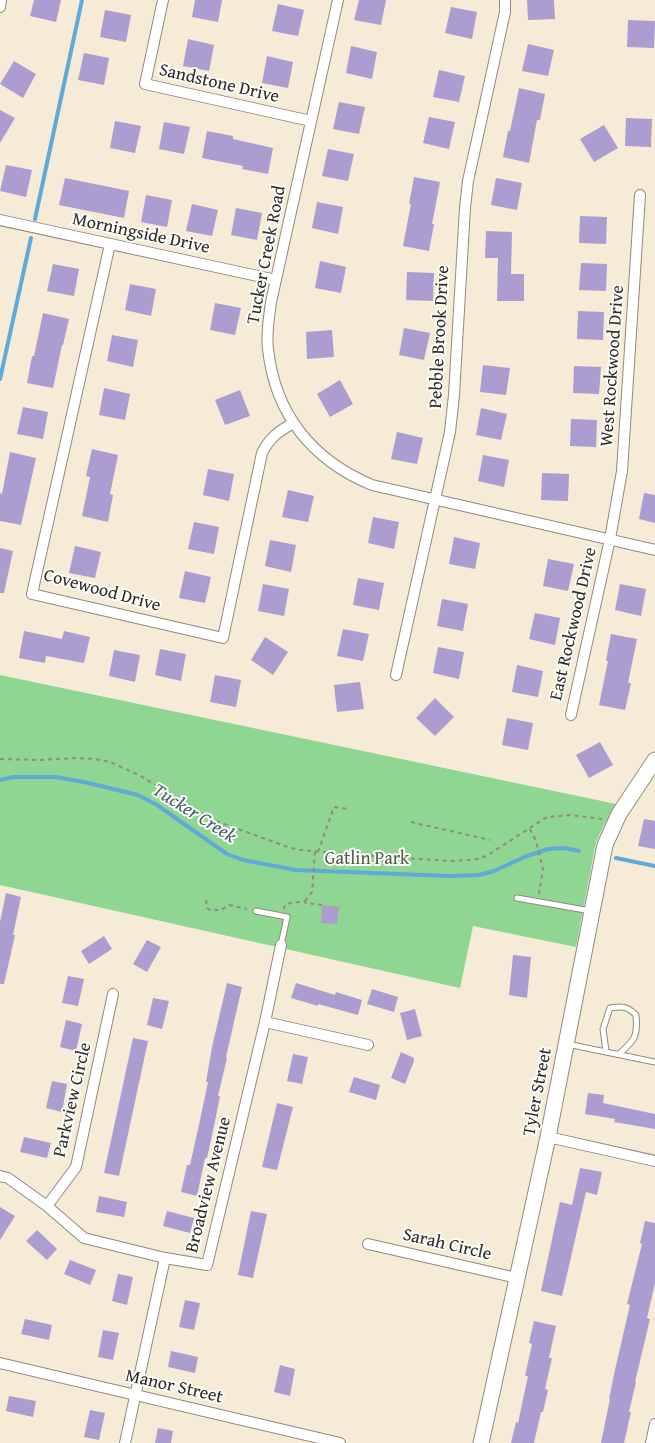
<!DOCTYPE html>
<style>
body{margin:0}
canvas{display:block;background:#f6ebd6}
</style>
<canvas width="655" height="1443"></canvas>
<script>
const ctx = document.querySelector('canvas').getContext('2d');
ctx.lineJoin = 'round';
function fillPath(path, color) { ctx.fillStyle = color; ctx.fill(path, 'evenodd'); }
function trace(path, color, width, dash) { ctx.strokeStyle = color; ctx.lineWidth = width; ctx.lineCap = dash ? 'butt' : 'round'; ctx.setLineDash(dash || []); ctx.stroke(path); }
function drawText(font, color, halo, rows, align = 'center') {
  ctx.font = font + ' "Gentium Book Plus",serif'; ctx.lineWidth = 4; ctx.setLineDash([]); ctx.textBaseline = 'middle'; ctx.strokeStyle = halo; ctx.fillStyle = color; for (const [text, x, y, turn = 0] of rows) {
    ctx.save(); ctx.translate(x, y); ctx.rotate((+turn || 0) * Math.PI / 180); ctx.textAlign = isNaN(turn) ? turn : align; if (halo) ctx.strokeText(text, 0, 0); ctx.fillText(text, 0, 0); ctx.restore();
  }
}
fillPath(new Path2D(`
 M0 675 616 804 603 827 596 842 576 947 473 926 460 988 0 885Z`), '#8ed691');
trace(new Path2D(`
 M35 219 82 0
 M0 379 31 238
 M0 780 13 777H56L84 782 138 795 157 805 227 854 243 860 296 870 449 876 479 875 494 871 527 856 548 849 564 848 579 851
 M616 858 655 866`), '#5faad8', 4);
fillPath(new Path2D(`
 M34 0H61L56 22 30 16Z
 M195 0H222L218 22 192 17Z
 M359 0H386L381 25 354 20Z
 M527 0H554L555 19 528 20Z
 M278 4 304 10 298 36 272 31Z
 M451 7 477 12 472 39 445 33Z
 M105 10 131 15 126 42 100 37Z
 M628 20 655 21 654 48 627 47Z
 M188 39 214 45 209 71 183 66Z
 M528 44 554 50 548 76 522 71Z
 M351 46 377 52 372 79 346 73Z
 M84 53 109 58 104 85 78 80Z
 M267 56 293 62 288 88 262 83Z
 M14 61 36 74 23 98 0 84Z
 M439 70 465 76 459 102 433 97Z
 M519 88 545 94 540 120H537L529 163 503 157 508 131H510Z
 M339 102 365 107 359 134 333 129Z
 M0 110 15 118 0 143Z
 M429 117 455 122 449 149 423 143Z
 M626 118 652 119 651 147 625 146Z
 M115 121 141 126 135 153 110 148Z
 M164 122 190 127 184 154 159 149Z
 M604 125 618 148 594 162 580 139Z
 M207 131 233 136V139L273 148 268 174 242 169 243 166 202 158Z
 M328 149 354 154 348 181 322 176Z
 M6 165 32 170 26 197 0 191Z
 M414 177 440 182 432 224H434L429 251 403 246 411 204H409Z
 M65 178 129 191 124 218 59 205Z
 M496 178 522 183 517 210 491 205Z
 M146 195 172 200 167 227 141 222Z
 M317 202 343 207 338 234 312 228Z
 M192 204 218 210 212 236 186 231Z
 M236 208 262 213 257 240 231 235Z
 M580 216 607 217 606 244 579 243Z
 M486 231 512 232 511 274H524V301H497L498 258H485Z
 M320 261 346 267 341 293 315 288Z
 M581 263 607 264 606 291 579 290Z
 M53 264 79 269 74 296 47 291Z
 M407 272 434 273 433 301 406 300Z
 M130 284 156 289 151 316 125 310Z
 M215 303 241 308 235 335 210 330Z
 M578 311 604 312 603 340 577 339Z
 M43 313 69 319 63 345H62L53 388 27 383 32 356H34Z
 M404 328 430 333 424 360 399 355Z
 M332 330 334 357 307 359 306 332Z
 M112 335 138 340 133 367 107 361Z
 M483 365 510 368 506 395 480 392Z
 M574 366 601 367 599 394 573 393Z
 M340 380 353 404 330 417 317 394Z
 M104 388 130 394 125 420 99 415Z
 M240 390 250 416 225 425 215 400Z
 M23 407 48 412 43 439 17 434Z
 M481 408 507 414 501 440 476 435Z
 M571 419 597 420 596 447 570 446Z
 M397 432 423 438 417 464 391 459Z
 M92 449 118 455 110 494 113 495 108 522 82 516 90 477 86 476Z
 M10 452 36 458 21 525 0 521V493L2 494Z
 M483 455 509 460 504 487 478 481Z
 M208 469 234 474 229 501 203 495Z
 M542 473 569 474 568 501 541 500Z
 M288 490 314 496 308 522 282 517Z
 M644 493 655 495V523L639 519Z
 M373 517 399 522 394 549 368 543Z
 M194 522 219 527 214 554 188 549Z
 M454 537 480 543 475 569 449 564Z
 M270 540 296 545 291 572 265 566Z
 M75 546 101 552 95 578 69 573Z
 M0 548 13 551 4 593H0Z
 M548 559 574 564 568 591 543 586Z
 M185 571 211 577 205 603 179 598Z
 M358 578 384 583 379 610 353 605Z
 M263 584 289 589 284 616 258 611Z
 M620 584 646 589 641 616 615 610Z
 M442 599 468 604 463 631 437 626Z
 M535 613 560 618 555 645 529 639Z
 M343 629 369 634 363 661 337 656Z
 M24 631 62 639 64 631 90 637 84 663 46 656 45 663 19 658Z
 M611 634 637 639 628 683H631L625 710 599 705 608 661H606Z
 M265 637 288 652 273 675 251 660Z
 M438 647 464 652 459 679 433 673Z
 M160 649 186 654 181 681 155 675Z
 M114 650 140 655 135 682 109 676Z
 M517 665 543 671 538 697 512 692Z
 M215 675 241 680 236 707 210 702Z
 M360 682 364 709 337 712 334 685Z
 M435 698 454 717 435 736 416 718Z
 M507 718 533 723 528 750 502 745Z
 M600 742 613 765 589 778 576 755Z
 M644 819 655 821V849L638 846Z
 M6 893 21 897 13 935H15L4 984H0V922Z
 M322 905 339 907 337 924 321 923Z
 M104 936 112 949 89 964 81 951Z
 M147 940 161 947 147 972 133 964Z
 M513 955 531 957 527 998 509 995Z
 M68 976 84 979 78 1006 62 1003Z
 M227 983 242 987 226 1057 227 1058 218 1096H220L213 1131 207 1158H205L197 1196 181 1192 187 1165H190L200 1120 208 1082H206L212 1047Z
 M296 983 335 995 336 992 362 1000 358 1015 318 1004V1006L291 998Z
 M372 989 398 997 394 1012 367 1004Z
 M153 998 169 1001 162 1029 147 1025Z
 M415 1009 422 1036 407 1040 400 1013Z
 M66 1020 82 1024 76 1051 60 1047Z
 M133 1038 148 1041 119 1176 104 1173Z
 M401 1052 414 1058V1061L405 1084 391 1078Z
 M293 1054 308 1057 302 1084 287 1081Z
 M354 1077 380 1085 376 1100 349 1092Z
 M52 1081 67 1084 62 1112 46 1108Z
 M588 1093 604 1095 603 1103 655 1114V1129L614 1122 615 1119 585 1114Z
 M277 1103 293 1107 277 1170 262 1167Z
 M24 1137 51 1143 47 1158 20 1152Z
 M580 1168 602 1172 597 1195 586 1192 562 1296 541 1291 560 1202 572 1205Z
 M99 1196 127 1202 124 1217 96 1212Z
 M0 1207 15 1216 0 1240Z
 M167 1211 194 1218 190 1233 163 1226Z
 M251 1211 267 1214 253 1278 238 1275Z
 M645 1221 655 1223V1283L647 1318 650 1319 635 1382H636L629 1412H631L624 1443H601L610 1399H609L615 1370 630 1305 627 1304 642 1244 640 1243Z
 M37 1230 57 1249 47 1260 26 1241Z
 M70 1260 96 1270 90 1285 64 1274Z
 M118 1274 133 1277 127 1305 112 1301Z
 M185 1300 200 1303 194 1330 179 1327Z
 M25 1319 52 1325 49 1340 21 1334Z
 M534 1321 556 1326 549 1358H552L545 1389 548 1390 543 1412H541L534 1443H511L516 1422 518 1423 528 1376H525L532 1344 529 1343Z
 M103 1330 119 1333 113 1360 98 1357Z
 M171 1351 198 1357 195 1373 168 1367Z
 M280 1365 295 1369 290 1396 274 1392Z
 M9 1396 36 1401 33 1417 6 1411Z
 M90 1410 105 1413 99 1440 84 1437Z
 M158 1428 173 1431 171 1443H155Z`), '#ab9dd0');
const lane = new Path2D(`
 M517 898 591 911
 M256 911 287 917 281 945
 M567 1044 655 1062
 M606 1051 603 1029 610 1008C622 1006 627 1006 636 1015 638 1036 635 1040 619 1054`);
const street = new Path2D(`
 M163 0 145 84 311 121
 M338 0 271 302C269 318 266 333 268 349 275 414 312 460 372 485L655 550
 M0 7 1 0
 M0 220 276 280
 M110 244 32 594 223 638 262 453C270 437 278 432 293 423
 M396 675 450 432 454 395 465 208 468 181 505 12V0
 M571 715 610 539 622 471 640 195
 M265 1022 368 1045
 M548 1137 655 1161
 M0 1176 8 1178 47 1206 84 1238 165 1258 207 1265 265 1022 281 945
 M47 1206 76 1167 113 994
 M368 1244 517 1278
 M0 1363 340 1443
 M125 1443 165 1258
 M651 1443 655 1424`);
const secondary = new Path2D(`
 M481 1443 548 1137 605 845 619 814 655 760`);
trace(lane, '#908b80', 7);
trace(street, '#908b80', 12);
trace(secondary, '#908b80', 17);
trace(new Path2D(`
 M0 759 41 760 76 758 95 759 110 762 139 775 213 820 288 847 300 850 386 857 453 861 479 859 488 855 547 817 571 815 602 819
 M411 822 490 840
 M530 829 536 841 543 869 539 894
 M318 852 334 807 348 809
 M206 900 207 908 210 910H221L229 905 247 909
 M305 901 312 892 315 851
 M284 909 285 904 305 901 306 903 322 905`), '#908b80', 2, [4, 4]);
trace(lane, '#fff', 5);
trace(street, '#fff', 10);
trace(secondary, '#fff', 15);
drawText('18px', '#2b2b2b', '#fdfcf7', [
 ["Sandstone Drive",219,84,13],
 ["Morningside Drive",141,234,12],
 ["Tucker Creek Road",267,255,-79],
 ["Pebble Brook Drive",440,337,-87],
 ["West Rockwood Drive",613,366,-86],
 ["Covewood Drive",102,591,15],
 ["East Rockwood Drive",574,624,-77],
 ["Tyler Street",538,1092,-79],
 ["Parkview Circle",73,1100,-77],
 ["Broadview Avenue",209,1185,-76],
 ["Sarah Circle",447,1245,13],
 ["Manor Street",174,1387,13]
]);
drawText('18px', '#495e4a', '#fdfcf7', [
 ["Gatlin Park",367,859]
]);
drawText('italic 19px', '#405e70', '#fdfcf7', [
 ["Tucker Creek",194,814,32]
]);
</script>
